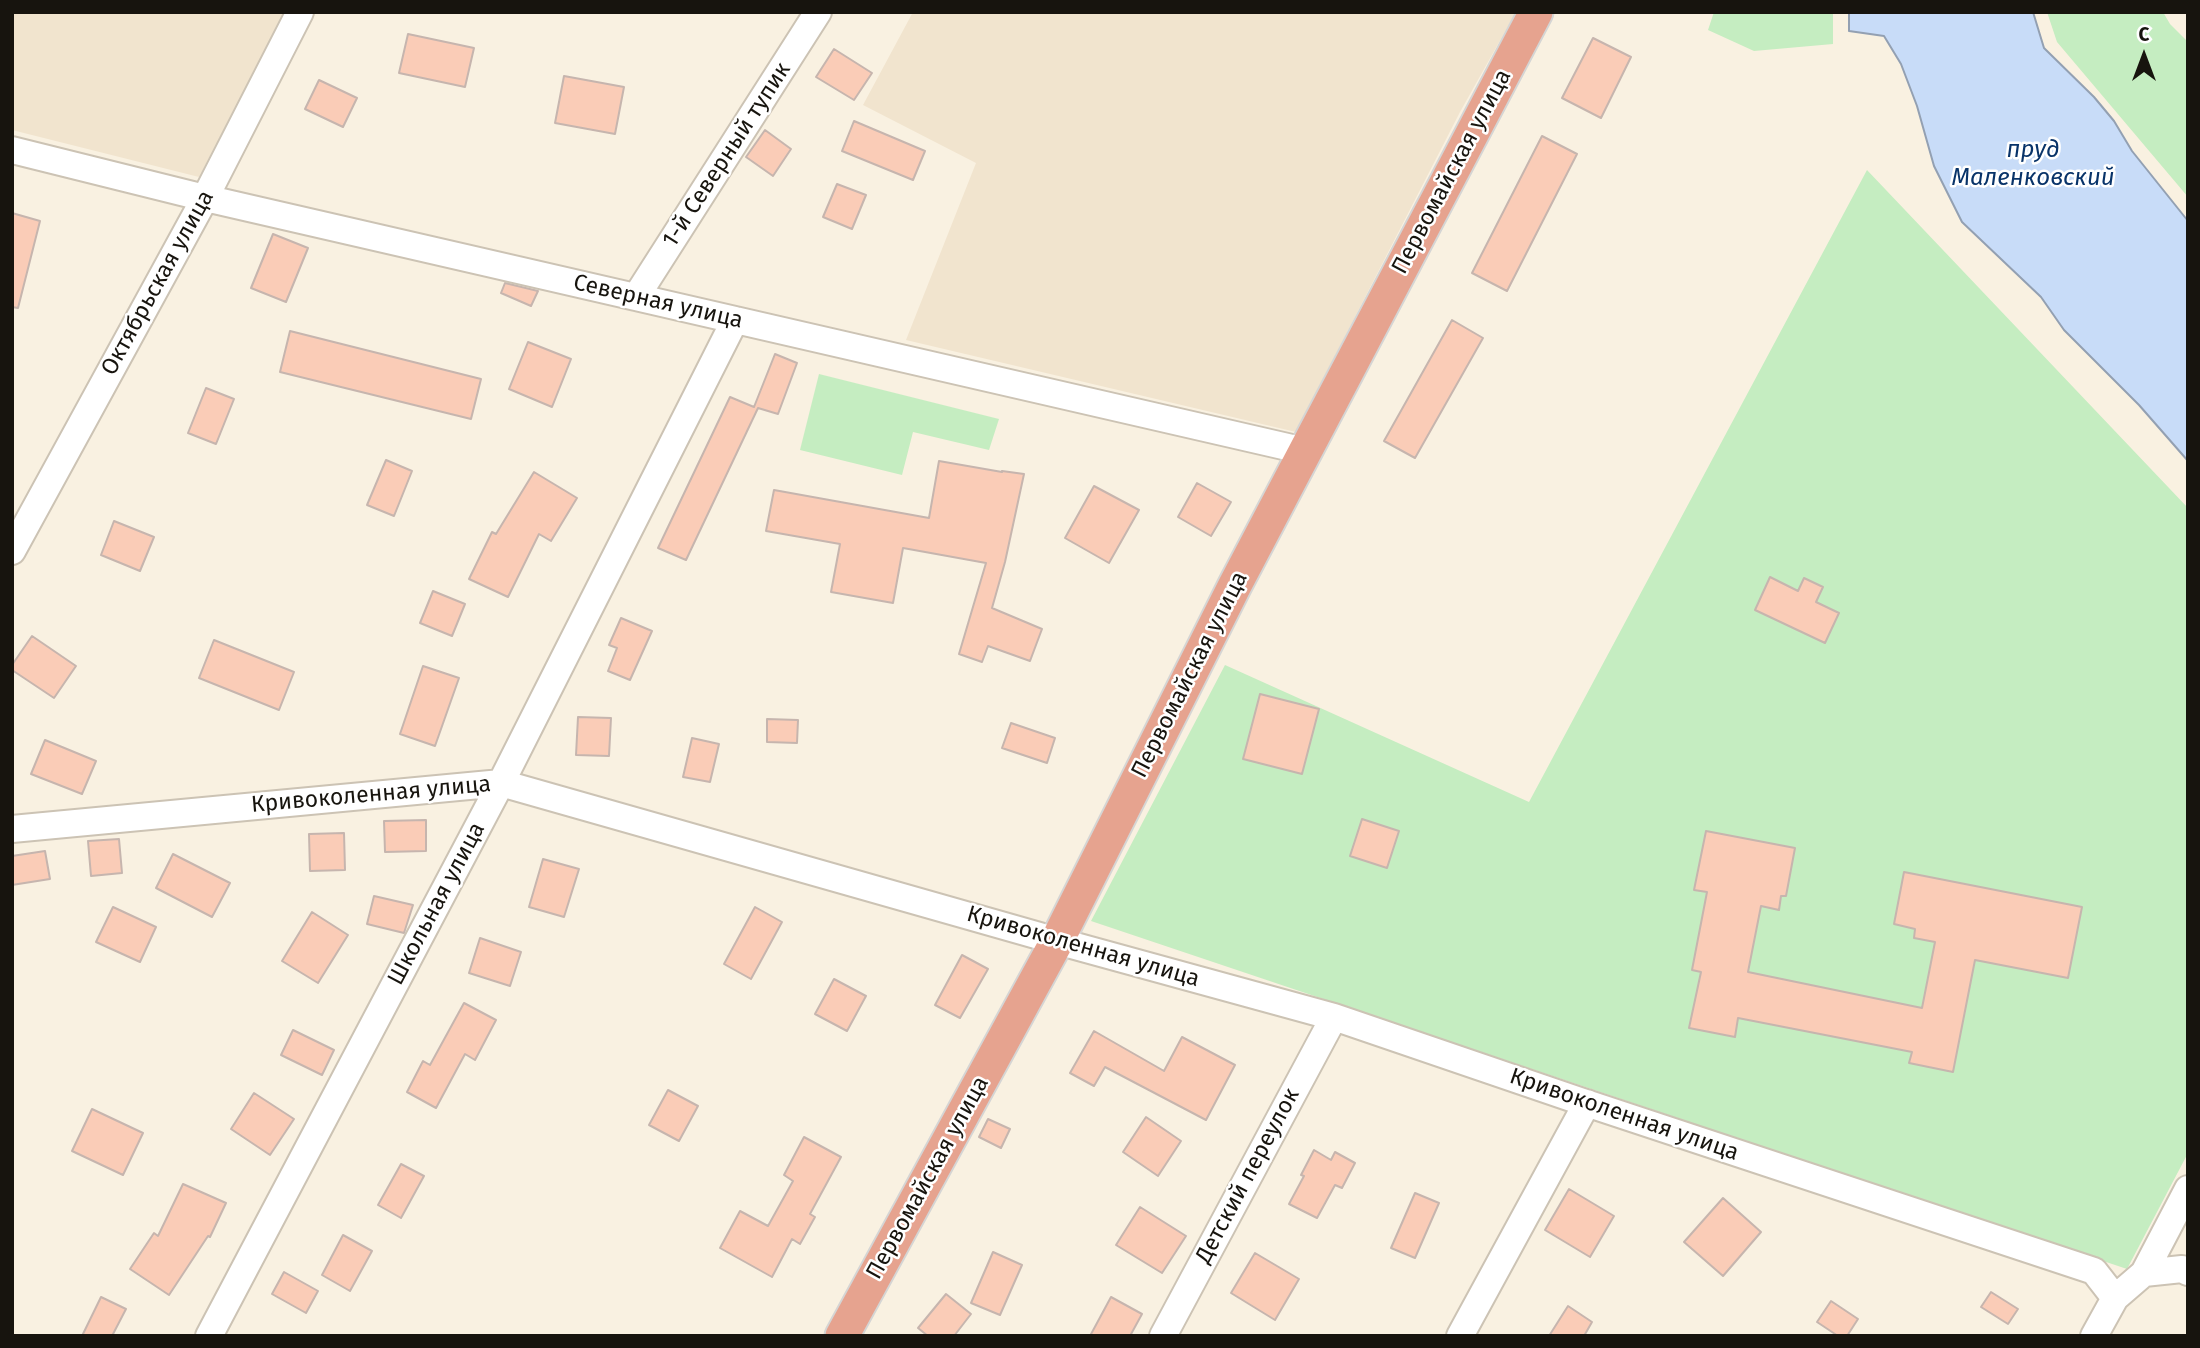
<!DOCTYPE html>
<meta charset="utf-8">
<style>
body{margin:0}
#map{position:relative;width:2200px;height:1348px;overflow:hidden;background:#f9f1e1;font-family:"Fira Sans",sans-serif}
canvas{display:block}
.frame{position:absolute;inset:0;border:14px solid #17140e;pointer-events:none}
.north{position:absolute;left:2109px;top:21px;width:70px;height:70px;-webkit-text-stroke:5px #fff;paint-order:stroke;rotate:0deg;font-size:19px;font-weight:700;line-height:28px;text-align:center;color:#17140e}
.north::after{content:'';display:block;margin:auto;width:24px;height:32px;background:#17140e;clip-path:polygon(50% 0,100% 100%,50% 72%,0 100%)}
</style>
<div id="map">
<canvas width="2200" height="1348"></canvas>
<div class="frame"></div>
<div class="north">С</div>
</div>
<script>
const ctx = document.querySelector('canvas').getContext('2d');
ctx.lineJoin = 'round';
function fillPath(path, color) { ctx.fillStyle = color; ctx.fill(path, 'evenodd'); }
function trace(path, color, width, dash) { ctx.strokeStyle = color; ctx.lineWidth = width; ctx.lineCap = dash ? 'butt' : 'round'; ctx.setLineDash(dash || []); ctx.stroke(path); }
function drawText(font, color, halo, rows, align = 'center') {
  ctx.font = font + ' "Fira Sans",sans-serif'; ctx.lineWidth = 5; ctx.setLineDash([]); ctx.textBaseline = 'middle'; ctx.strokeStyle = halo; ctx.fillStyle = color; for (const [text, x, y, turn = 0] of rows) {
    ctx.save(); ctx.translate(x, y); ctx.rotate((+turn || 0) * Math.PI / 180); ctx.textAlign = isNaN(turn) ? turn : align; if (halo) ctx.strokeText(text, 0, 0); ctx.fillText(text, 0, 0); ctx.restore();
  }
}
fillPath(new Path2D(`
 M12 12H285L199 177 12 130Z
 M913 12H1516L1460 112 1296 432 906 340 976 163 863 105Z`), '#f1e4ce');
fillPath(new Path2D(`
 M1714 12H1833V44L1754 51 1708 30Z
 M2047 12H2163L2170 24 2188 42V197L2057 42Z
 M1867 170 2188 508V1153L2127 1269 1091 921 1225 665 1529 802Z
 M819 374 999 419 989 450 913 432 902 475 800 450Z`), '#c5edc1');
const water = new Path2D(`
 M1849 12H2033L2044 48 2094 97 2114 121 2132 151 2188 221V461L2139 405 2064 330 2041 297 1962 222 1934 166 1917 106 1901 64 1884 36 1849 31Z`);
fillPath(water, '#c8dcf8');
trace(water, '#93a0b2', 2);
const building = new Path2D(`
 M408 34 474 48 465 87 399 73Z
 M1593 38 1631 57 1601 118 1562 98Z
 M834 49 872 73 854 100 816 77Z
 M564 76 624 87 615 134 555 123Z
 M319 80 357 98 343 127 305 109Z
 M854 121 925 151 913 180 842 151Z
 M765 130 791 149 773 176 746 157Z
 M1542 136 1577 154 1507 291 1472 273Z
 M837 184 866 195 852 229 823 217Z
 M12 213 40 221 18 308 12 307Z
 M273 234 308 248 286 302 251 288Z
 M505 283 538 291 531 306 501 293Z
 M1452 320 1483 338 1415 458 1384 441Z
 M290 331 481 379 471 419 280 372Z
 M528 342 571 359 552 407 509 389Z
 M775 354 797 363 778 414 758 408 686 560 658 548 730 397 754 407Z
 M206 388 234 399 216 444 188 433Z
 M386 460 412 471 394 516 367 505Z
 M939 461 1002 472V471L1024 474 1005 562 992 608 1042 629 1030 661 988 646 982 662 959 654 986 563 903 548 893 603 831 592 840 544 766 531 774 490 929 518Z
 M534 472 577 498 551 541 539 534 508 597 469 579 492 532 496 534Z
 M1197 483 1231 502 1211 536 1178 517Z
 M1094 486 1139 510 1109 563 1065 538Z
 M114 521 154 537 140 571 101 555Z
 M1770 577 1798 591 1804 578 1823 587 1816 602 1839 613 1825 643 1755 610Z
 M433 591 465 604 452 636 420 623Z
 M621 618 652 631 630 680 608 671 617 648 609 645Z
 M32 636 76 666 54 698 12 670V665Z
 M214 640 294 672 279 710 199 678Z
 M423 666 459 678 435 746 400 734Z
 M1260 694 1319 709 1302 774 1243 759Z
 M578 717 611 718 609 756 576 755Z
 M767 719 798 720 797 743 767 742Z
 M1011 723 1055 738 1047 763 1002 748Z
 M692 738 719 744 710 782 683 777Z
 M45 740 96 761 82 794 31 774Z
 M1362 819 1399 831 1387 868 1350 856Z
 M426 820V851L385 852 384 821Z
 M1706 831 1795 848 1786 896H1781L1779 910 1761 906 1748 972 1922 1008 1935 942 1914 938 1915 929 1894 924 1904 872 2082 907 2068 978 1975 960 1953 1072 1909 1063 1912 1052 1738 1018 1735 1037 1689 1028 1701 972 1692 970 1707 892 1694 890Z
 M344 833 345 870 310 871 309 834Z
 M119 839 122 873 91 876 88 841Z
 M45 851 50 879 12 885V856Z
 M173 854 230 883 212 917 156 888Z
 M543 859 579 869 564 917 529 907Z
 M374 896 413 905 404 933 367 924Z
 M113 907 156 927 140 962 96 942Z
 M755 907 782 922 751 979 724 964Z
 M312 912 348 935 318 983 282 961Z
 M480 938 521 952 510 986 469 973Z
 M962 955 988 969 960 1018 935 1005Z
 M834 979 866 996 847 1031 815 1014Z
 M464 1003 496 1020 475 1060 465 1054 436 1108 407 1092 423 1061 430 1065Z
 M293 1030 334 1050 322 1075 281 1055Z
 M1094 1031 1164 1071 1182 1037 1235 1065 1206 1120 1105 1067 1094 1086 1070 1073Z
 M668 1090 698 1106 679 1141 649 1125Z
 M254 1093 294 1119 270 1155 231 1129Z
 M92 1109 143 1133 123 1175 72 1151Z
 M1146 1117 1181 1141 1158 1176 1123 1152Z
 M988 1119 1010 1129 1001 1148 979 1137Z
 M804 1137 841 1157 810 1214 815 1217 800 1244 792 1239 772 1277 720 1248 740 1211 768 1226 793 1181 784 1175Z
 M1314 1150 1331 1160 1335 1152 1355 1163 1342 1188 1335 1185 1317 1218 1289 1204 1304 1176 1301 1175Z
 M401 1164 424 1176 401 1218 378 1205Z
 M183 1184 226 1203 210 1237 208 1236 169 1295 130 1269 154 1233 158 1236Z
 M1569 1189 1614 1216 1590 1257 1545 1230Z
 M1415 1193 1439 1203 1415 1258 1391 1248Z
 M1723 1198 1761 1232 1723 1276 1684 1242Z
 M1140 1207 1186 1236 1162 1273 1116 1245Z
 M343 1235 372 1251 350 1291 322 1275Z
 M993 1252 1022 1265 1000 1315 971 1303Z
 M1255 1253 1299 1279 1275 1320 1231 1293Z
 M284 1272 318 1291 306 1313 272 1294Z
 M1991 1292 2018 1309 2008 1324 1981 1307Z
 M946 1294 971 1314 954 1336H928L918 1328Z
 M101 1297 126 1309 112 1336H82Z
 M1111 1297 1142 1314 1130 1336H1090Z
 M1831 1301 1858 1319 1847 1336H1838L1817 1322Z
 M1568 1306 1592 1322 1584 1336H1549Z`);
fillPath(building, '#faccb7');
trace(building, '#c6b5ae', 2);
const minor = new Path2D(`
 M12 150 205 198 1305 451
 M636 297 818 12
 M12 551 205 198 300 12
 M12 829 501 783 1057 941 1334 1017 1580 1101 2094 1271 2115 1298
 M2144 1273 2188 1189
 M209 1336 501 783 735 320
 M1163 1336 1334 1017
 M1460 1336 1587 1103
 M2094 1336 2115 1298 2144 1273 2182 1269 2188 1272`);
const major = new Path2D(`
 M842 1336 1057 941 1235 585 1536 12`);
trace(minor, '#ccc3b4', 30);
trace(major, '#d5d5d4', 37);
trace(minor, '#fff', 26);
trace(major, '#e6a38f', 33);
drawText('23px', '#17140e', '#fff', [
 ["1-й Северный тупик",727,155,-57],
 ["Первомайская улица",1452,172,-62],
 ["Октябрьская улица",158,283,-61],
 ["Северная улица",658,302,13],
 ["Первомайская улица",1190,675,-63],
 ["Кривоколенная улица",371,795,-5],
 ["Школьная улица",437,904,-62],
 ["Кривоколенная улица",1083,947,16],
 ["Кривоколенная улица",1624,1115,19],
 ["Детский переулок",1248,1176,-62],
 ["Первомайская улица",928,1178,-61]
]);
drawText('italic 24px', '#083369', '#fff', [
 ["пруд",2033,150],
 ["Маленковский",2033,178]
]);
</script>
